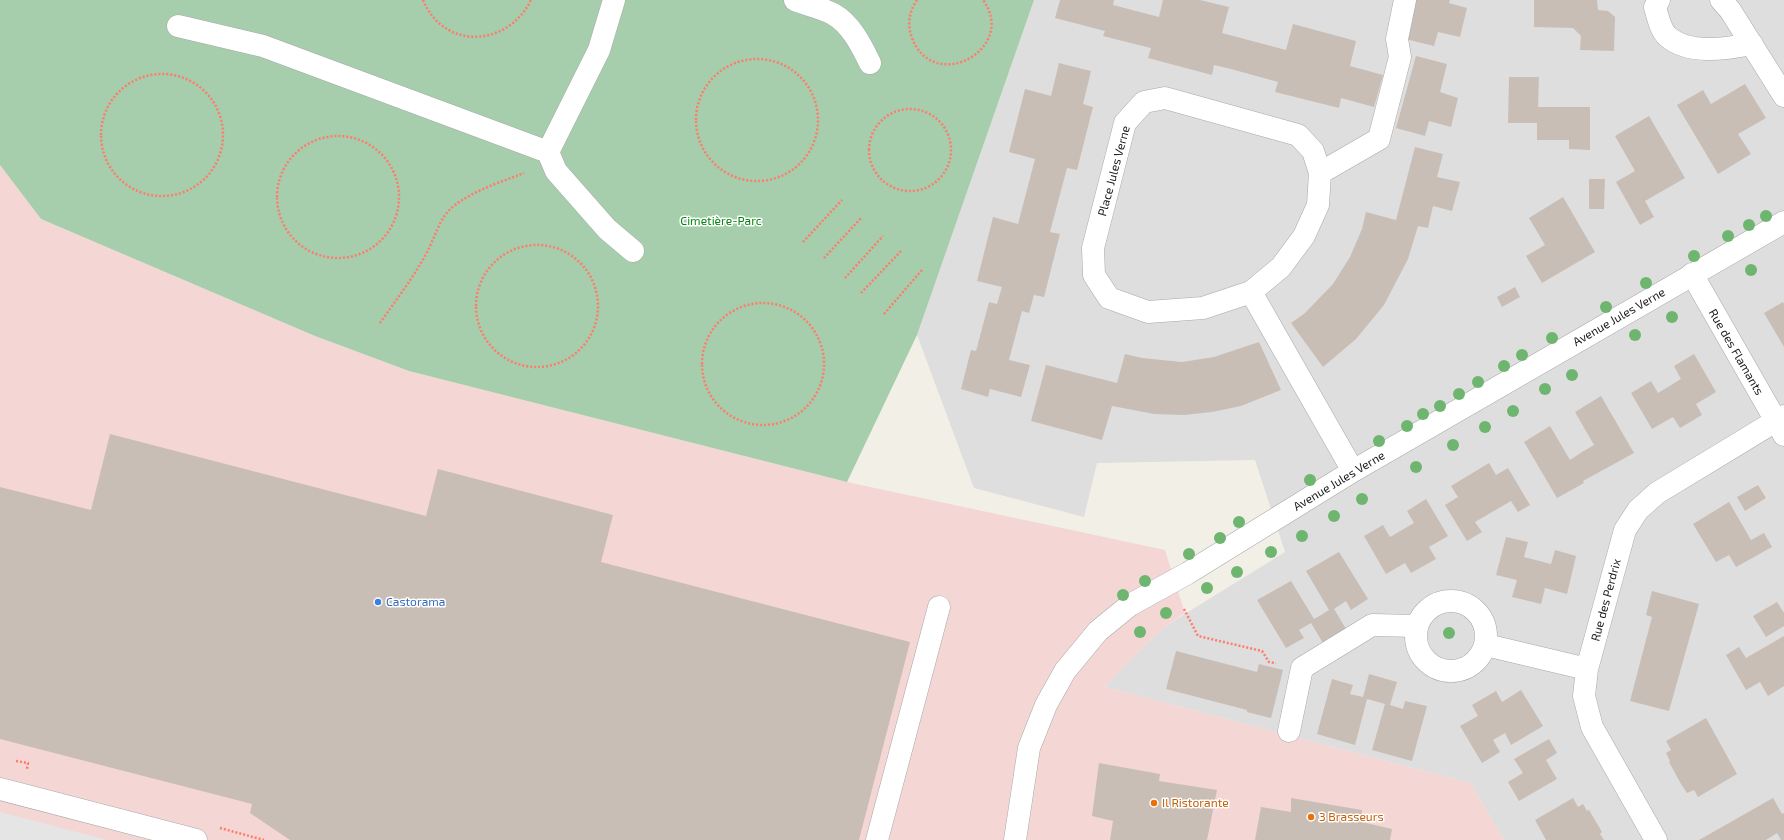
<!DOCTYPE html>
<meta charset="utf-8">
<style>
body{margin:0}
canvas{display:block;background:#f2efe7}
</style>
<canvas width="1784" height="840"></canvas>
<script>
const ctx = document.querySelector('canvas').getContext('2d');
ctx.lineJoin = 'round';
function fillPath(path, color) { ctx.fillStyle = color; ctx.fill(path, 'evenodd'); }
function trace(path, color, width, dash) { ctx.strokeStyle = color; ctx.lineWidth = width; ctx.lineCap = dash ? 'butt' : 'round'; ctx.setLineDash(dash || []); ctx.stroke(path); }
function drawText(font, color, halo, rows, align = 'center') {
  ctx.font = font + ' "Exo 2",sans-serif'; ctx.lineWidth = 3; ctx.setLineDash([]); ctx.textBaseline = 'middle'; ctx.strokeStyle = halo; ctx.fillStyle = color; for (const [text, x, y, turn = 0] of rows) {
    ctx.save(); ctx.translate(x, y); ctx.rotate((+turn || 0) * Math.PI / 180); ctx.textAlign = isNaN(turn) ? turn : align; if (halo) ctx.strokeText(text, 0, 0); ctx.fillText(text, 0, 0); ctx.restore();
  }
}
fillPath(new Path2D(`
 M1034 0H1784V840H1504L1470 783 1105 687 1137 653 1167 625 1285 552 1255 460 1097 463 1084 517 974 488 917 335Z`), '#dfdede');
fillPath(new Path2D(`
 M0 165 41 219 315 336 409 371 847 482 1165 550 1185 613 1167 625 1137 653 1105 687 1470 783 1504 840H0Z`), '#f4d7d5');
fillPath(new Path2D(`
 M0 0H1034L917 335 847 482 409 371 315 336 41 219 0 165Z`), '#a6ceac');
fillPath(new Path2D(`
 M0 812 107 840H0Z`), '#e5e5e5');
fillPath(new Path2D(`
 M1060 0H1114L1113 5 1159 17 1163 0H1200L1229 7 1222 33 1286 50 1293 24 1356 41 1350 66 1383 75 1374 107 1341 98 1339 108 1275 92 1278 82 1231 69 1214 65 1212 75 1148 58 1151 48 1103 36 1105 31 1055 18Z
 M1415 0H1450L1449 3 1467 8 1460 37 1438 32 1434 46 1405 39Z
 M1534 0H1597L1598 10 1608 11 1615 17 1614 51 1580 50 1581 36 1573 28 1534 27Z
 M1416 56 1447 64 1440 92 1458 98 1451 127 1429 121 1425 136 1396 128Z
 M1059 63 1091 71 1083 104 1093 107 1077 170 1067 168 1050 232 1060 234 1044 297 1034 295 1029 313 1022 311 1009 360 1030 365 1021 397 990 389 988 397 961 389 971 350 976 351 989 302 997 304 1002 287 977 281 993 217 1018 224 1035 159 1009 152 1025 89 1051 96Z
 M1509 77H1539L1538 107H1590V150L1569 149V140H1537V123H1508Z
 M1745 84 1766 118 1738 134 1751 154 1718 174 1677 105 1703 90 1711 104Z
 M1649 116 1685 178 1645 201 1654 217 1640 225 1616 182 1635 171 1615 136Z
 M1415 147 1443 154 1437 177 1460 182 1452 211 1433 206 1428 228 1418 226 1408 259 1384 305 1356 339 1323 367 1291 323 1305 313 1333 284 1350 257 1362 229 1366 212 1396 220Z
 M1589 179H1605L1604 209H1589Z
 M1563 197 1595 252 1542 283 1526 256 1545 245 1529 218Z
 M1515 287 1520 297 1502 307 1497 297Z
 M1783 302 1784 304V347L1764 313Z
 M1259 342 1281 390 1241 406 1212 412 1184 415 1154 414 1112 406 1102 440 1031 421 1046 365 1117 383 1125 354 1142 358 1182 362 1214 357Z
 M1694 354 1716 392 1696 404 1702 415 1680 428 1673 417 1652 429 1631 393 1651 381 1658 393 1681 379 1674 366Z
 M1601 396 1634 453 1583 481 1584 483 1557 498 1524 442 1550 426 1570 460 1582 452 1594 445 1575 412Z
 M110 434 426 516 438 469 613 515 601 562 910 642 859 840H290L250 813 252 804 0 739V487L91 510Z
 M1489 463 1496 475 1508 468 1530 505 1518 512 1511 501 1475 522 1482 532 1467 541 1445 505 1458 497 1451 486Z
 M1758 485 1766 498 1745 511 1737 497Z
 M1426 499 1448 536 1429 547 1436 559 1411 573 1405 563 1386 574 1364 536 1383 525 1390 537 1414 523 1407 511Z
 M1729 502 1751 540 1764 533 1772 547 1736 567 1729 555 1716 562 1693 524Z
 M1506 537 1528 542 1524 557 1551 564 1555 550 1576 556 1567 594 1545 588 1541 604 1512 597 1517 580 1496 575Z
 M1339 552 1368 599 1351 610 1346 601 1334 609 1346 629 1323 643 1311 623 1299 630 1304 638 1286 648 1257 600 1291 581 1314 619 1321 615 1329 610 1306 571Z
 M1652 591 1699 604 1669 711 1630 701 1652 617 1646 615Z
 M1777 602 1784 613V626L1766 637 1753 616Z
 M1784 636V686L1768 696 1760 682 1746 690 1726 655 1739 647 1746 658Z
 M1176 651 1257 672 1259 664 1283 670 1271 718 1247 712V710L1166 689Z
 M1369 674 1397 682 1390 705 1403 709 1405 701 1427 706 1412 761 1372 750 1385 704 1367 699 1355 745 1317 734 1332 679 1353 685 1350 694 1363 697Z
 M1521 690 1543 726 1511 745 1505 733 1493 740 1500 752 1482 763 1460 726 1478 716 1472 705 1496 691 1502 702Z
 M1706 718 1737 774 1698 797 1694 790 1687 793 1681 784 1669 762 1670 761 1666 753 1671 750 1666 741Z
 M1549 739 1557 753 1546 760 1557 779 1519 801 1508 782 1523 773 1514 759Z
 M1099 763 1160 774 1159 781 1217 790 1207 840H1110L1113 821 1092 816Z
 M1291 798 1362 810V822L1392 829 1390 840H1255L1261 807 1291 812Z
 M1573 798 1578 807 1583 804 1587 811 1589 810 1602 832 1600 834 1604 840H1546L1535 820Z
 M1773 798 1782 814 1784 813V840H1781L1777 833 1766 840H1699Z`), '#c8beb6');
const minor = new Path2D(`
 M795 0C807 5 822 8 833 14 851 24 861 45 870 63
 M1659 0 1655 7C1658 17 1660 29 1667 36 1688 55 1726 49 1752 44
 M1721 0 1730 10 1784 96
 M178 26 263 46 548 152 599 50 614 0
 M1165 98 1298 135 1313 151 1320 173 1318 205 1304 236 1281 267 1251 292 1203 308 1148 312 1109 298 1094 275 1093 248 1125 123 1144 102Z
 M548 152 556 171 607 229 633 251
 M1320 173 1379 139 1400 57 1397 39 1405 0
 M1692 274 1784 435
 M1251 292 1353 471
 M1416 636a35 35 0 1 1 70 0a35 35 0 1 1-70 0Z
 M1486 645 1587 669
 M1289 731 1302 668 1372 625 1417 626
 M0 789 196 840
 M877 840 939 607
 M1015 840 1029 748 1046 705 1065 671 1098 631 1130 605 1188 573 1353 471 1784 222
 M1656 840 1592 727 1584 696 1587 669 1625 530 1638 510 1657 493 1784 416`);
trace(minor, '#a8a8a8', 23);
trace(new Path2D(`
 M423 0C444 51 508 47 531 0
 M917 0C910 10 907 23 911 35 931 97 1019 49 983 0
 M696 120a61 61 0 1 1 122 0a61 61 0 1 1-122 0Z
 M101 135a61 61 0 1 1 122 0a61 61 0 1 1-122 0Z
 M869 150a41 41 0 1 1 82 0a41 41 0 1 1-82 0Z
 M277 197a61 61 0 1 1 122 0a61 61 0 1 1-122 0Z
 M803 242 842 200
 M476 306a61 61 0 1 1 122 0a61 61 0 1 1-122 0Z
 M824 258 862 217
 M845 278 883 236
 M861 293 901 251
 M702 364a61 61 0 1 1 122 0a61 61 0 1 1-122 0Z
 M884 314 922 270
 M380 323C396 300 414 277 427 252 436 236 439 217 455 205 475 190 501 182 524 173
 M1184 609 1198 636 1262 651 1269 662 1276 663
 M16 761 28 763 27 769
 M220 828 264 840`), '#ff7b6c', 2.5, [2, 2]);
trace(minor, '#fff', 22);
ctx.fillStyle = '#6eb66f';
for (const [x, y] of [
 [1766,216],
 [1749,225],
 [1728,236],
 [1694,256],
 [1751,270],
 [1646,283],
 [1606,307],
 [1672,317],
 [1635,335],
 [1552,338],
 [1522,355],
 [1504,366],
 [1572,375],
 [1478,382],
 [1545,389],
 [1459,394],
 [1440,406],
 [1513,411],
 [1423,414],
 [1407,426],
 [1485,427],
 [1379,441],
 [1453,445],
 [1416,467],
 [1310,480],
 [1362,499],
 [1334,516],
 [1239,522],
 [1302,536],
 [1220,538],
 [1271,552],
 [1189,554],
 [1237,572],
 [1145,581],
 [1207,588],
 [1123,595],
 [1166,613],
 [1140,632],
 [1449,633]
]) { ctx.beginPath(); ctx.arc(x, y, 6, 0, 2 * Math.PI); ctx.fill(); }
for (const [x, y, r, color] of [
 [378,602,4,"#3f7fe0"],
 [1154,803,4,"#e8710a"],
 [1311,817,4,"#e8710a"]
]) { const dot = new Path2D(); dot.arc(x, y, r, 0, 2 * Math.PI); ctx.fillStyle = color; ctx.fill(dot); trace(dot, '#fff', 1.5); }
drawText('12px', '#212121', '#fff', [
 ["Place Jules Verne",1114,171,-75],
 ["Avenue Jules Verne",1619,317,-30],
 ["Rue des Flamants",1736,352,60],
 ["Avenue Jules Verne",1339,481,-31],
 ["Rue des Perdrix",1606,600,-75]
]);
drawText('12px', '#02880d', '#fff', [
 ["Cimetière-Parc",721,221]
]);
drawText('12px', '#366cbe', '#fff', [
 ["Castorama",386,602]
], 'left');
drawText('12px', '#c56008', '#fff', [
 ["Il Ristorante",1162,803],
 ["3 Brasseurs",1319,817]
], 'left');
</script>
